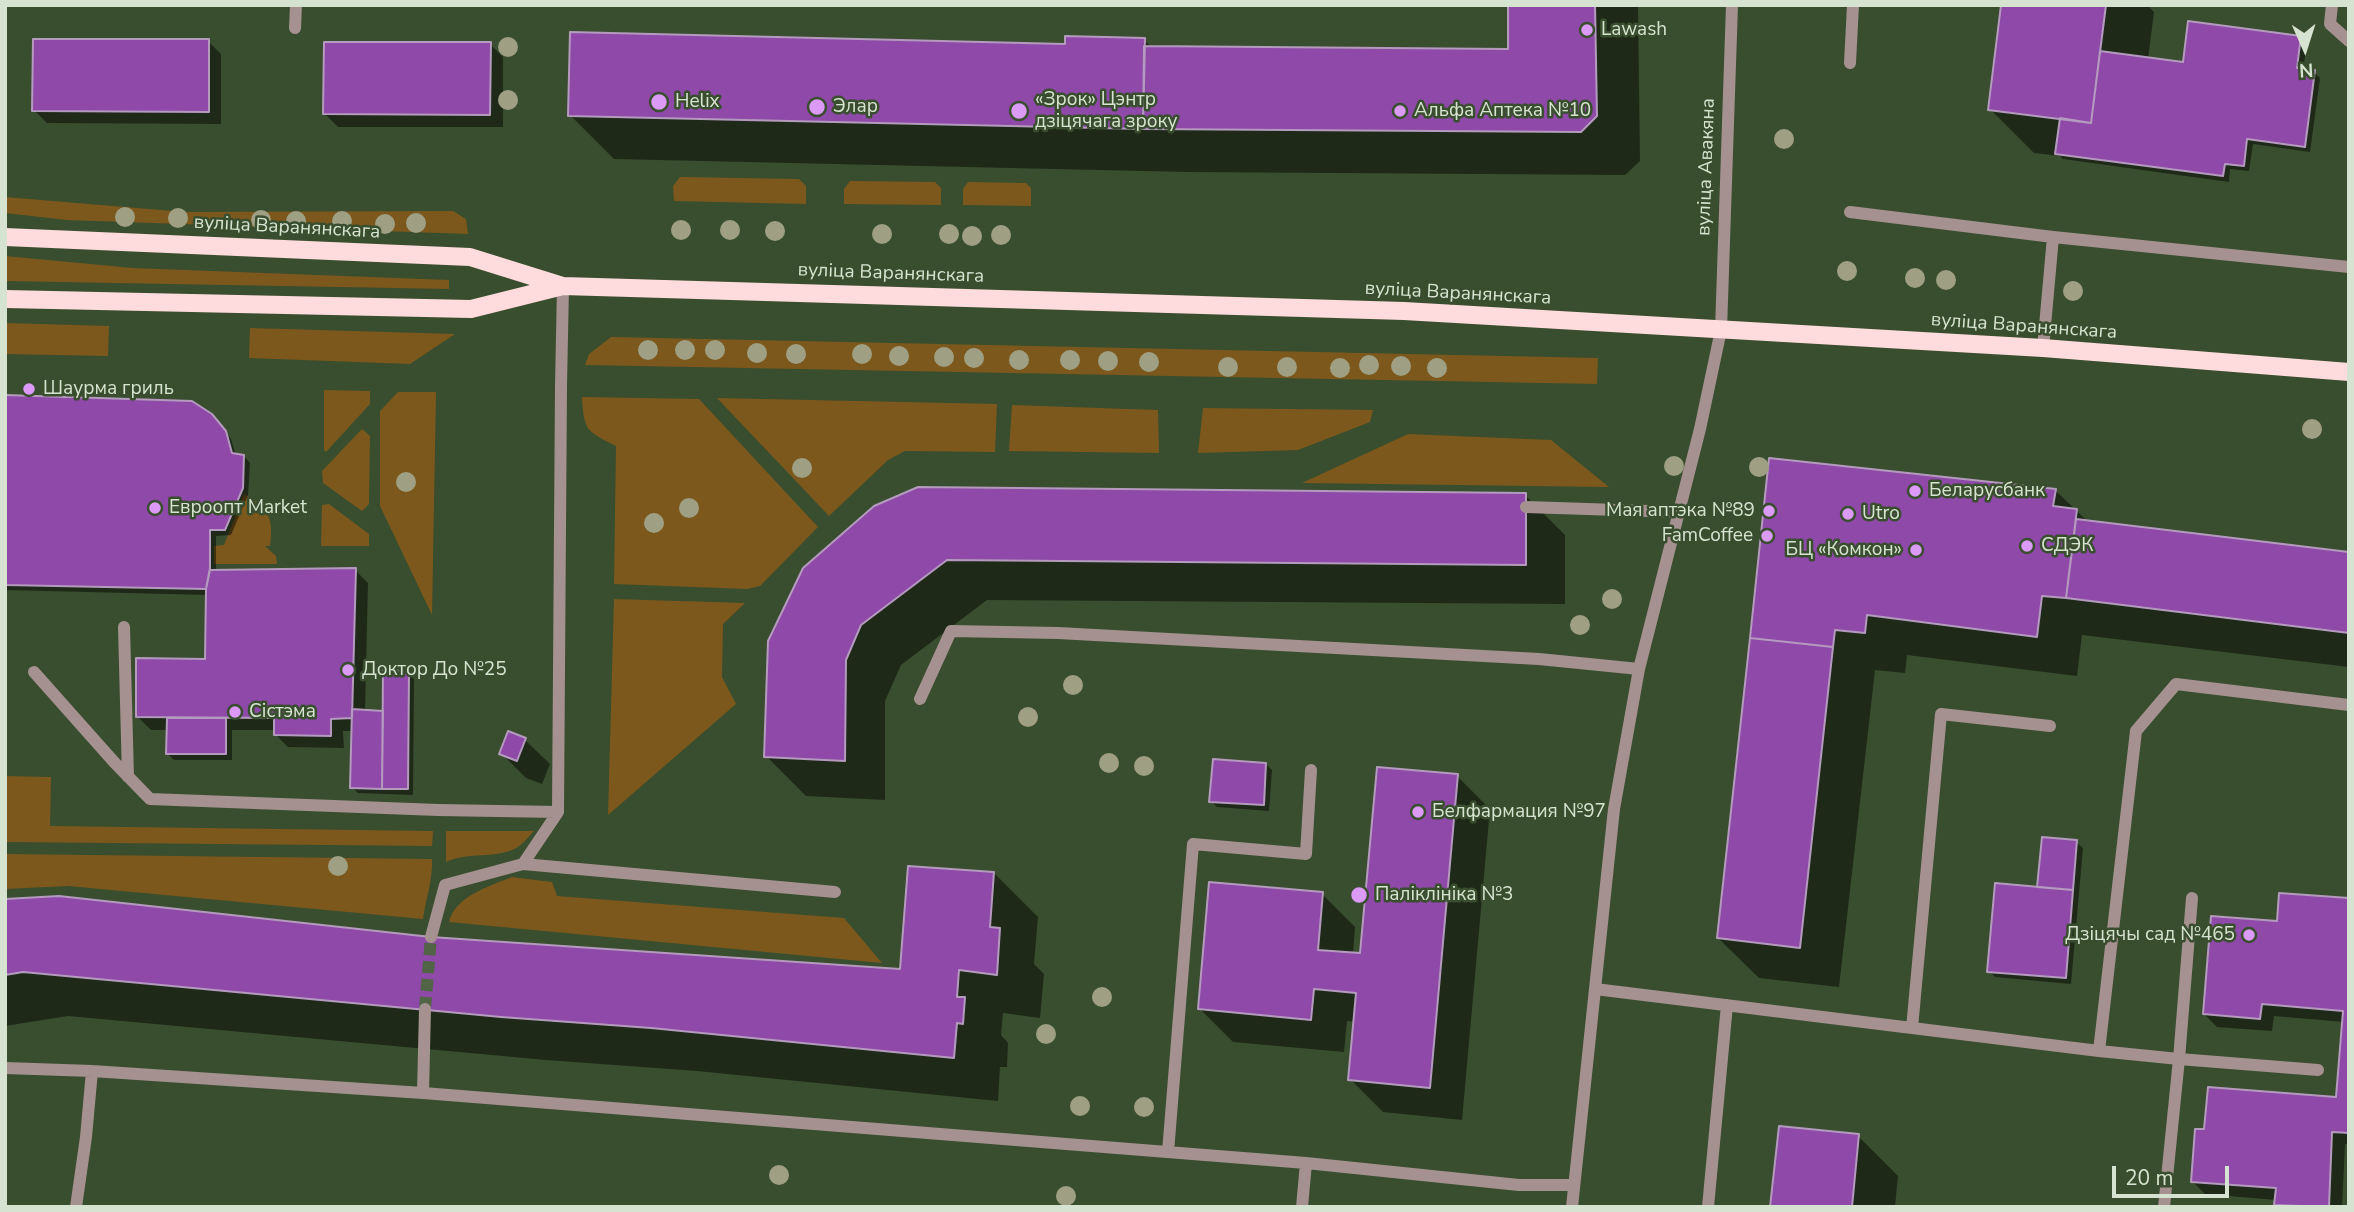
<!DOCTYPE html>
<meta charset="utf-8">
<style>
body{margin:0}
#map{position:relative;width:2354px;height:1212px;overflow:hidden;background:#394e2e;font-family:"Nunito Sans",sans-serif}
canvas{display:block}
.frame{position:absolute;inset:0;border:7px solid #d6e3d0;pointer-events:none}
.north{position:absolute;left:2270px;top:14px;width:70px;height:70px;-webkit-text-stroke:5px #394e2e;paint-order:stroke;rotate:177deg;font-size:19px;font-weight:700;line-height:28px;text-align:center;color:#d6e3d0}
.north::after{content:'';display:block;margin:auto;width:24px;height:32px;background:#d6e3d0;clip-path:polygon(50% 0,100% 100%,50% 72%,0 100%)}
.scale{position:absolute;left:2112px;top:1166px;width:117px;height:32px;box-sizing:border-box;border:4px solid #d6e3d0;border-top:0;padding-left:9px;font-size:21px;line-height:24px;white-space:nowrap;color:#d6e3d0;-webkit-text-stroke:5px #394e2e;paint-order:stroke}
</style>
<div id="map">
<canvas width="2354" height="1212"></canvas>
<div class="frame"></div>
<div class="north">N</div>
<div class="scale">20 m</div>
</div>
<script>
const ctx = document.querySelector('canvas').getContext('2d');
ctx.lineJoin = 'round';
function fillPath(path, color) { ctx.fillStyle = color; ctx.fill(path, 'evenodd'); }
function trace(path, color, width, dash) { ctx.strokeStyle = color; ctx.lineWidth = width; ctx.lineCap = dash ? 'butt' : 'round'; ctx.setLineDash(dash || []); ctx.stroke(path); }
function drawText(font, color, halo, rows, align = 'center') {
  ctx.font = font + ' "Nunito Sans",sans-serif'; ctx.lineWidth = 5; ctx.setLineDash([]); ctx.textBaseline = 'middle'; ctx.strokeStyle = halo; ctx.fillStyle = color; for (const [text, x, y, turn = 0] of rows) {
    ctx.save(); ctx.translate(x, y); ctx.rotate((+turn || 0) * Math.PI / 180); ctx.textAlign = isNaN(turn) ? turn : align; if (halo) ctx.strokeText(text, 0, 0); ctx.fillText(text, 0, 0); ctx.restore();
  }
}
fillPath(new Path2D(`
 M680 177 799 179 806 186V204L674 201 673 186Z
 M850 181 935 182 941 188V205L844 204V189Z
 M968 182 1026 183 1031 188V206L963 205V189Z
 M5 197 185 212 453 211 466 219 468 234 67 220 5 213Z
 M5 256 133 268 449 280V289L5 281Z
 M5 323 109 326 108 356 5 354Z
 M250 328 455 334 410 364 249 358Z
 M611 337 1598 358 1597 384 585 365 589 354Z
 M324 390 370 391V404L326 452 324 450Z
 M398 392H436L432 615 380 506V411Z
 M582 397 699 399 818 527 760 586 747 589 614 584 616 446C586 431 584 431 582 397Z
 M717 398 997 404 995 452 905 451 888 460 829 516Z
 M1012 405 1158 410 1159 453 1009 451Z
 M1203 408 1373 410 1370 422 1298 450 1198 453Z
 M362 429 370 436 369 504 362 511 323 483 322 471Z
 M1408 434 1551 440 1609 487 1302 483Z
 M244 494C268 508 274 517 270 546H265L276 556 277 564H214V546L224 545Z
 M329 504 369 534V546H321L322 505Z
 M614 599 745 603 723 624 722 677 736 704 608 815Z
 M5 776 51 777 50 826 433 831 432 846 5 842Z
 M446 831H534C529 836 524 843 518 847 496 860 469 851 446 862Z
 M5 854 432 859C433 879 426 898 423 919L68 886 5 889Z
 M512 877 552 882 557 896 844 918 882 963 449 922C455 896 490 886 512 877Z`), '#7c581c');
fillPath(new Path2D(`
 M1509 5H1638L1640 161 1625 175 1187 172 614 159 570 115 1067 45 1144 40 1152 48 1510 51Z
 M1991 5H2147L2154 12 2148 59 2184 64 2300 38 2307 44 2303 70 2314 72 2320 78 2310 152 2253 144 2249 171 2230 169 2229 182 2063 159 2060 156 2034 153 1990 109 2003 7Z
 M208 41 221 54V124L47 123 34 110Z
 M490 44 503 57V127H338L325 114Z
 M5 397 218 422 231 439 236 456H244L250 463 248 495 231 535 216 536V571L355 570 368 583 365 712 384 713 408 673 414 679 413 795 358 793 352 787 354 731H343L344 748 288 747 275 734V730H232V760H174L168 754V730H151L138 717 207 661 208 595 5 590Z
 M1771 460 2055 490 2088 522 2349 554V667L2082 635 2077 676 1907 655 1905 673 1875 670 1839 987 1759 978 1718 938Z
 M1525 495 1565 535V604L987 600 901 665 885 701V800L806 796 766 756 875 508Z
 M525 740 550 764 542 784 526 778 501 753Z
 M1266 764 1272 770 1269 811 1217 807 1211 801Z
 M1457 776 1490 809 1462 1120 1383 1112 1350 1079 1355 1022 1347 1021 1344 1052 1233 1042 1200 1009 1322 894 1355 927 1353 954 1362 955Z
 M2076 842 2083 848 2071 984 1995 977 1989 971 2039 889Z
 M994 873 1038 917 1034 964 1044 974 1040 1018 1003 1013 1001 1035 1008 1043 1007 1067H1000L998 1101 697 1071 546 1060 68 1016 5 1026V900L431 939 902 971Z
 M2349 900V1144H2345L2342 1207H2278L2276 1200 2205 1194 2192 1181 2206 1131 2337 1099 2344 1022 2274 1016 2272 1031 2217 1027 2204 1014 2278 923Z
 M1858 1136 1898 1176 1895 1207H1773Z`), '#0007');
const building = new Path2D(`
 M1508 5H1595L1597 116 1581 132 1143 129 1144 46 1508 49Z
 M2001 5H2106L2091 123 1988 110Z
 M2188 21 2301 36 2297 68 2315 70 2305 147 2247 139 2244 166 2225 164 2223 176 2055 154 2060 118 2091 123 2100 51 2183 62Z
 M570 32 1065 44V36L1145 38 1143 129 568 116Z
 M33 39H209V112L32 111Z
 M324 42H491L490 115 323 114Z
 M5 395 192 401 212 414 226 431 232 453 244 455 243 488 225 530H210V568L206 589 5 585Z
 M1769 458 2056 489 2053 506 2077 509 2066 598 2042 596 2037 637 1867 615 1865 633 1835 630 1833 647 1750 638Z
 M918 487 1526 493V565L947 560 861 625 846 660 845 761 764 757 768 641 803 568 874 506Z
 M2076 519 2349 552V633L2066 598Z
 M356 568 352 718 331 719V736L274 735V718L136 717V658L205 659 206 589 210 570Z
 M1750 638 1833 647 1800 948 1717 938Z
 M383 670 409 671 408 789H382Z
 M352 709 383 711 382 789 350 788Z
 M167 718H226V754H166Z
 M508 731 526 738 517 761 499 754Z
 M1213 759 1266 763 1264 805 1209 802Z
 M1377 767 1458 774 1430 1088 1348 1080 1356 993 1314 989 1311 1020 1198 1009 1209 882 1323 892 1318 950 1360 953Z
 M2042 837 2077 840 2073 890 2037 887Z
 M908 866 994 872 990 927 1000 928 997 975 959 970 957 997H965L963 1024 957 1023 954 1058 651 1028 501 1017 23 972 5 975V899L59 896 431 937 900 969Z
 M1995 883 2073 890 2066 978 1987 972Z
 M2279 893 2349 898V1133L2332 1132 2329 1207 2274 1205 2276 1188 2191 1182 2195 1129H2204L2208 1087 2336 1097 2343 1011 2262 1004 2260 1019 2203 1014 2211 916 2277 921Z
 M1779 1126 1859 1134 1852 1207H1770Z`);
fillPath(building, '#8e49a9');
trace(building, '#b49bbe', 2);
trace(new Path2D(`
 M425 1009 431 937`), '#516446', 12, [12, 6]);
trace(new Path2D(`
 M2332 5 2330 24 2349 41
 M295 28 296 5
 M1850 63 1853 5
 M1850 212 2053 237 2349 267
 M2043 348 2053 237
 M1526 507 1679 512
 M124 627 128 777
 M34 672 114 762 150 799 438 810 558 812 523 864 445 885 431 937
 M920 699 951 631 1058 633 1539 659 1639 669
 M558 812 561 386 563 286
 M523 864 835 892
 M2192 898 2179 1059 2318 1070
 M1595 989 2099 1051 2136 731 2176 684 2349 705
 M1912 1028 1941 714 2050 726
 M2099 1051 2179 1059 2164 1207
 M5 1068 92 1071 423 1093 1306 1163 1519 1185H1574
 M423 1093 425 1009
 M1168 1152 1193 844 1306 854 1311 770
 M76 1207 86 1137 92 1071
 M1302 1207 1306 1163
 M1572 1207 1614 809 1639 669 1700 429 1721 330 1732 5
 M1708 1207 1727 1005`), '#a69191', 12);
trace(new Path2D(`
 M5 237 470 257 563 286 1404 311 2043 348 2349 372
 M5 299 471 309 563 286`), '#fedbdc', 18);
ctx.fillStyle = '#9f9f83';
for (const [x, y] of [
 [508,47],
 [508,100],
 [1784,139],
 [125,217],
 [178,218],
 [261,220],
 [296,221],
 [342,221],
 [416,223],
 [385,224],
 [681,230],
 [730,230],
 [775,231],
 [882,234],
 [949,234],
 [1001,235],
 [972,236],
 [1847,271],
 [1915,278],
 [1946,280],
 [2073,291],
 [648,350],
 [685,350],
 [715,350],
 [757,353],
 [796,354],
 [862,354],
 [899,356],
 [944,357],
 [974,358],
 [1019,360],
 [1070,360],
 [1108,361],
 [1149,362],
 [1369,365],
 [1401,366],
 [1228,367],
 [1287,367],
 [1340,368],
 [1437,368],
 [2312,429],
 [1674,466],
 [1759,467],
 [802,468],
 [406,482],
 [689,508],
 [654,523],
 [1612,599],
 [1580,625],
 [1073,685],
 [1028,717],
 [1109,763],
 [1144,766],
 [338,866],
 [1102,997],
 [1046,1034],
 [1080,1106],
 [1144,1107],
 [779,1175],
 [1066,1196]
]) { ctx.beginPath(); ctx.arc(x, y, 10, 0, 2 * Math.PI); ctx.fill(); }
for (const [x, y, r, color] of [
 [1587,30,7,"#db9af6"],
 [659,102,9,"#db9af6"],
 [817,107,9,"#db9af6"],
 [1019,111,9,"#db9af6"],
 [1400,111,7,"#db9af6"],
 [29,389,7,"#db9af6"],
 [1915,491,7,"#db9af6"],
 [155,508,7,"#db9af6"],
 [1769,511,7,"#db9af6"],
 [1848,514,7,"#db9af6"],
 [1767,536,7,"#db9af6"],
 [2027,546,7,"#db9af6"],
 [1916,550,7,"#db9af6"],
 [348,670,7,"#db9af6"],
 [235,712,7,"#db9af6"],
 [1418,812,7,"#db9af6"],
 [1359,895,9,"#db9af6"],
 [2249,935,7,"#db9af6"]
]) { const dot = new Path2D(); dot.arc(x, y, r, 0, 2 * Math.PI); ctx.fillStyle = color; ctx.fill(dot); trace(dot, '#394e2e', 2.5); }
drawText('19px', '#d6e3d0', '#394e2e', [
 ["Lawash",1601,30],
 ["«Зрок» Цэнтр",1035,100],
 ["дзіцячага зроку",1035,122],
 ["Helix",675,102],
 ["Элар",833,107],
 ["Альфа Аптека №10",1414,111],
 ["Шаурма гриль",43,389],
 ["Беларусбанк",1929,491],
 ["Евроопт Market",169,508],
 ["Мая аптэка №89",1755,511,"right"],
 ["Utro",1862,514],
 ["FamCoffee",1753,536,"right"],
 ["СДЭК",2041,546],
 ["БЦ «Комкон»",1902,550,"right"],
 ["Доктор До №25",362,670],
 ["Сістэма",249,712],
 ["Белфармация №97",1432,812],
 ["Паліклініка №3",1375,895],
 ["Дзіцячы сад №465",2235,935,"right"]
], 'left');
drawText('19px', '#d6e3d0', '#394e2e', [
 ["вуліца Авакяна",1707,167,-88],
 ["вуліца Варанянскага",287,228,3],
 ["вуліца Варанянскага",891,274,2],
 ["вуліца Варанянскага",1458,294,3],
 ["вуліца Варанянскага",2024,327,4]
]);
</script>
